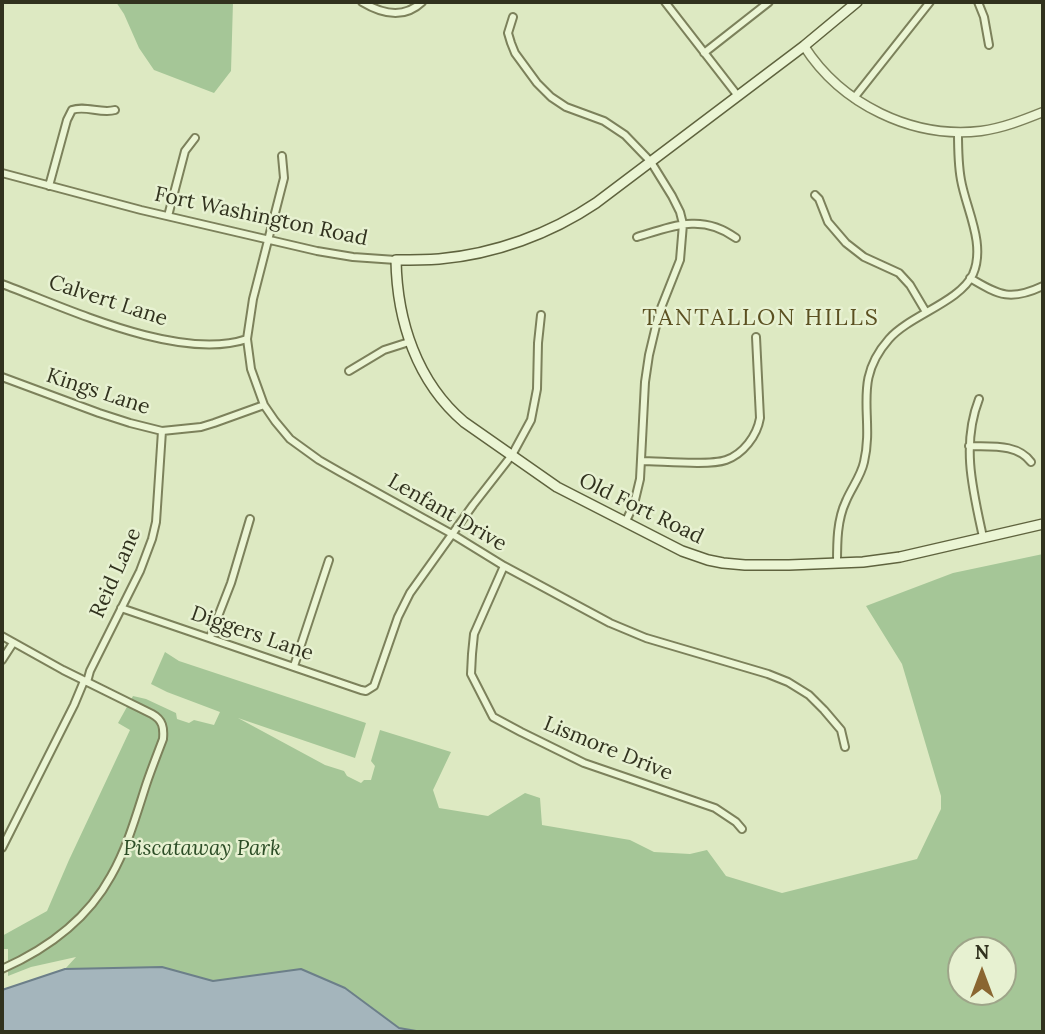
<!DOCTYPE html>
<style>
body{margin:0}
#map{position:relative;width:1045px;height:1034px;overflow:hidden;background:#dde9c2;font-family:Lora,serif}
canvas{display:block}
.frame{position:absolute;inset:0;border:4px solid #31321e;pointer-events:none}
.north{position:absolute;left:947px;top:936px;width:70px;height:70px;box-sizing:border-box;background:#e7f1d1;border:2px solid #9ea589;border-radius:50%;rotate:0deg;font-size:19px;font-weight:700;line-height:28px;text-align:center;color:#31321e}
.north::after{content:'';display:block;margin:auto;width:24px;height:32px;background:#8a6631;clip-path:polygon(50% 0,100% 100%,50% 72%,0 100%)}
</style>
<div id="map">
<canvas width="1045" height="1034"></canvas>
<div class="frame"></div>
<div class="north">N</div>
</div>
<script>
const ctx = document.querySelector('canvas').getContext('2d');
ctx.lineJoin = 'round';
function fillPath(path, color) { ctx.fillStyle = color; ctx.fill(path, 'evenodd'); }
function trace(path, color, width, dash) { ctx.strokeStyle = color; ctx.lineWidth = width; ctx.lineCap = dash ? 'butt' : 'round'; ctx.setLineDash(dash || []); ctx.stroke(path); }
function drawText(font, color, halo, rows, align = 'center') {
  ctx.font = font + ' Lora,serif'; ctx.lineWidth = 5; ctx.setLineDash([]); ctx.textBaseline = 'middle'; ctx.strokeStyle = halo; ctx.fillStyle = color; for (const [text, x, y, turn = 0] of rows) {
    ctx.save(); ctx.translate(x, y); ctx.rotate((+turn || 0) * Math.PI / 180); ctx.textAlign = isNaN(turn) ? turn : align; if (halo) ctx.strokeText(text, 0, 0); ctx.fillText(text, 0, 0); ctx.restore();
  }
}
fillPath(new Path2D(`
 M116 2H233L231 71 214 93 154 70 139 48 124 14Z
 M1043 554V1032H422L399 1028 345 988 301 969 213 981 162 967 65 969 76 957 31 967 8 976V949H2V936L47 911 69 860 130 730 118 723 133 696 146 699 176 713 177 719 189 723 194 720 214 725 220 712 167 692 151 684 165 652 179 661 366 723 355 758 238 718 325 765 344 771 347 776 361 783 364 780H371L375 766 371 761 380 730 451 752 433 790 439 808 488 816 525 793 540 798 542 825 630 840 654 852 690 854 707 850 726 876 782 893 917 859 941 809V796L902 664 866 606 953 573ZM961 950H1003V992H961Z`), '#a5c697');
const water = new Path2D(`
 M162 967 213 981 301 969 345 988 399 1028 422 1032H2V990L65 969Z`);
fillPath(water, '#a4b5bc');
trace(water, '#6c7f89', 2);
const minor = new Path2D(`
 M362 2C382 14 404 19 422 2
 M665 2 738 96
 M978 2 984 17 989 45
 M513 17 508 33 511 43 515 53 537 83 551 97 566 107 604 121 625 135 651 162 672 196 680 212 683 224 680 260 659 313 649 355 645 382 640 479 634 504 626 521
 M704 53 769 2
 M854 98 930 2
 M282 156 284 178 253 299 247 339 251 369 264 405 275 421 290 439 319 460 340 472 452 534 504 566 610 623 646 638 768 674 788 682 809 695 824 710 841 730 845 747
 M2 173 141 210 317 251 353 257 396 260
 M49 186 67 120 72 110C85 105 101 114 115 110
 M815 195 819 199 828 222 846 243 864 257 899 273 910 285 926 312
 M168 216 185 151 195 138
 M637 237C673 226 702 213 736 238
 M970 278C1000 296 1011 301 1043 286
 M2 284C67 308 179 362 247 339
 M349 371 384 350 409 342
 M2 377 99 413 130 423 162 431 201 427 214 423 264 405
 M979 399C961 445 973 491 983 537
 M969 446C990 447 1017 443 1031 462
 M641 461C661 461 709 466 726 460 743 454 757 436 760 418L756 337
 M837 564C837 542 837 520 846 501 852 487 861 476 864 462 875 415 851 382 889 339 910 315 960 302 973 274 986 244 966 209 961 180 958 164 958 148 958 132
 M504 566 474 634 472 654 471 674 493 717 521 732 584 763 715 808 736 822 742 829
 M121 608 361 690 366 691 374 686 398 617 410 593 473 505 512 455 531 420 537 389 538 343 541 315
 M2 636 63 670 152 714C163 720 164 728 163 739 157 755 151 770 146 785 136 816 127 848 111 876 87 920 47 949 2 969
 M210 637 231 583 250 519
 M2 660 13 643
 M294 666 329 560
 M87 682 90 671 140 571 152 539 156 522 162 431
 M2 848 74 705 84 681`);
const tertiary = new Path2D(`
 M804 46C841 104 912 139 981 131 1003 128 1023 120 1043 112`);
const secondary = new Path2D(`
 M857 2 804 46 596 203C550 234 495 254 439 259 425 260 410 260 396 260 397 321 417 382 464 422L557 487 682 551 708 560 723 563 745 565H789L863 562 900 557 1043 524`);
trace(minor, '#7c815b', 10);
trace(tertiary, '#7c815b', 11);
trace(secondary, '#5f633e', 12);
trace(minor, '#ebf5d4', 6);
trace(tertiary, '#ebf5d4', 8);
trace(secondary, '#ebf5d4', 9);
drawText('21px', '#31321e', '#e7f1d1', [
 ["Fort Washington Road",261,217,12],
 ["Calvert Lane",108,301,18],
 ["Kings Lane",98,392,18],
 ["Old Fort Road",641,509,26],
 ["Lenfant Drive",447,513,30],
 ["Reid Lane",116,573,-66],
 ["Diggers Lane",252,634,19],
 ["Lismore Drive",608,749,22]
]);
drawText('italic 21px', '#2c4d26', '#e7f1d1', [
 ["Piscataway Park",202,849]
]);
ctx.letterSpacing = '2px';
drawText('23px', '#5b5021', '#e7f1d1', [
 ["TANTALLON HILLS",761,318]
]);
ctx.letterSpacing = '0px';
</script>
